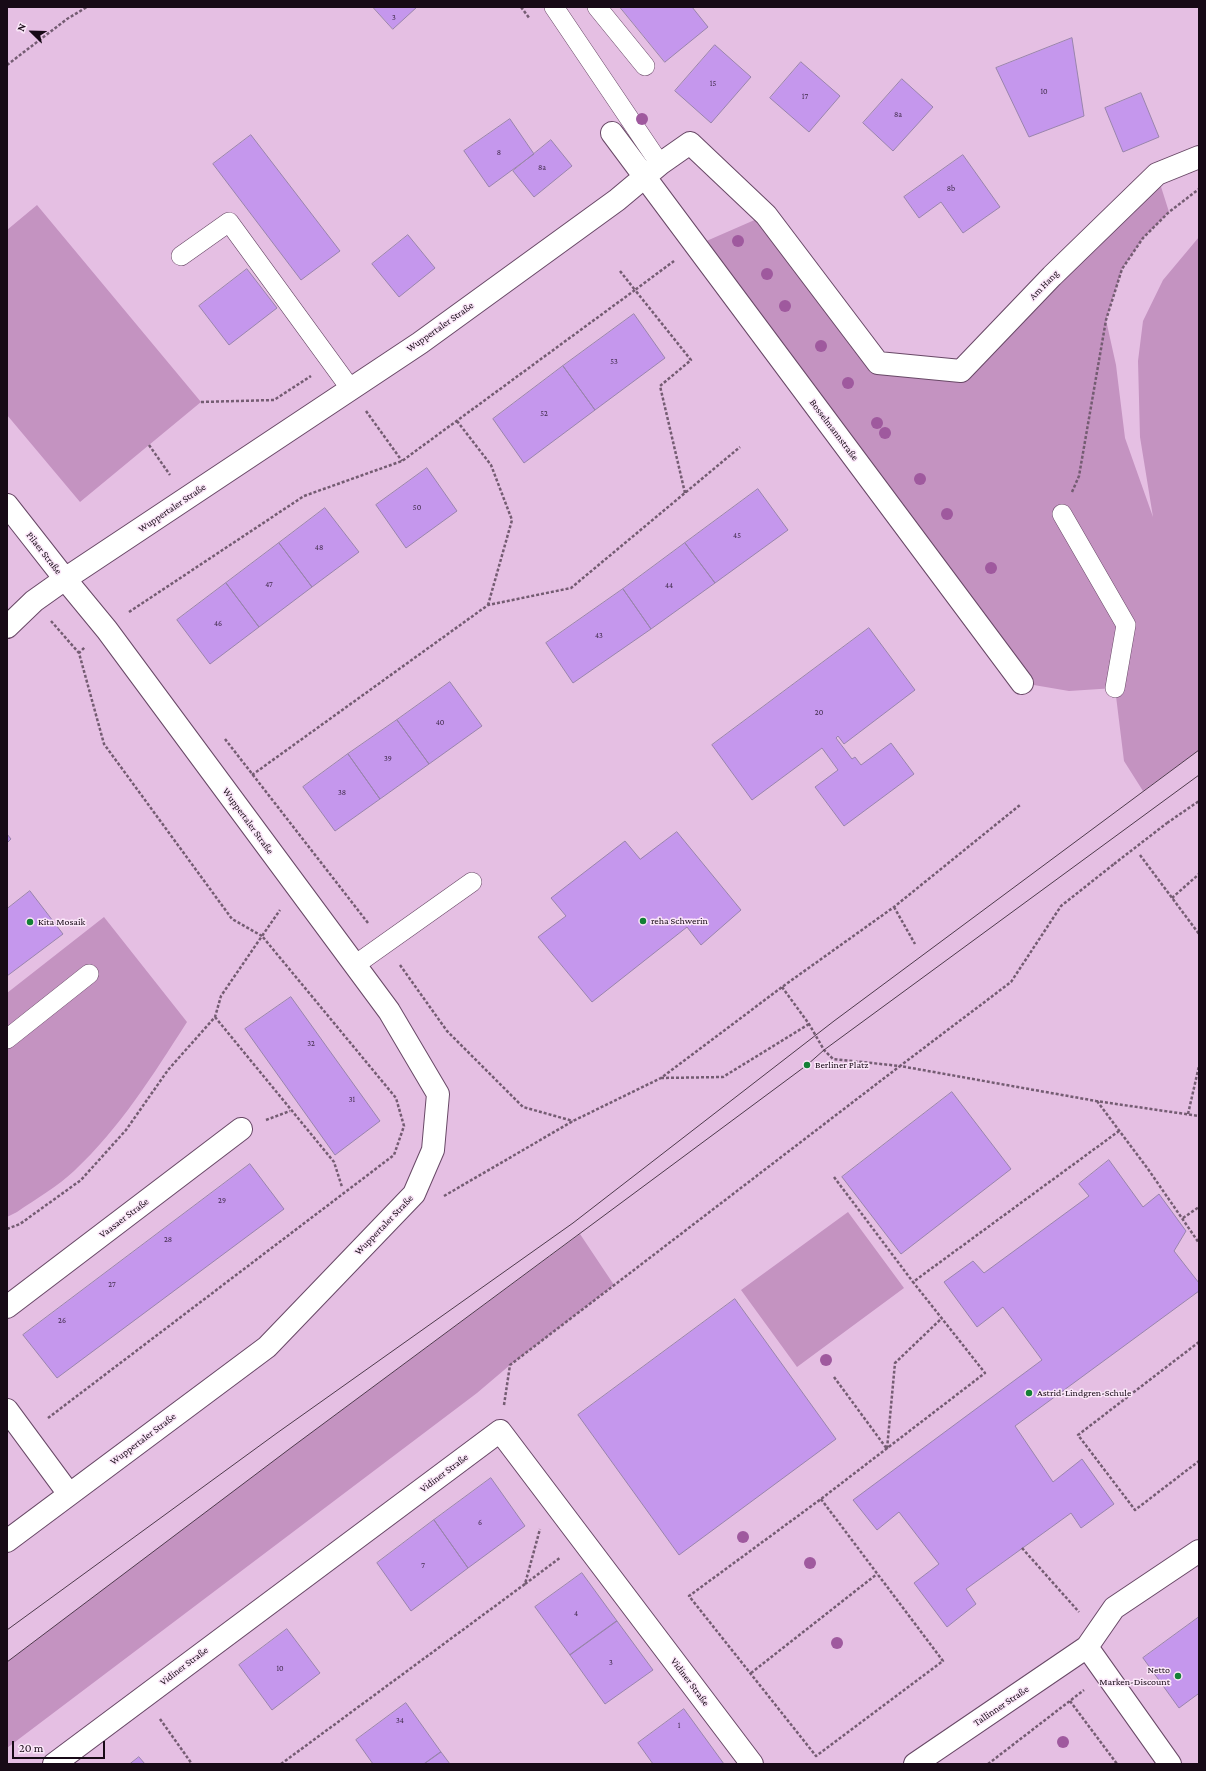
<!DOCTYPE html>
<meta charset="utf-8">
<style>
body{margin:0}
#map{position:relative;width:1206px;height:1771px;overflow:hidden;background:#e5bfe3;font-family:"Crimson Pro",serif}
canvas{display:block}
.frame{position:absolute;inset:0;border:8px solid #170a16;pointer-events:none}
.north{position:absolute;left:12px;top:12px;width:40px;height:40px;-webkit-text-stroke:3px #fbe7f9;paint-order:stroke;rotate:293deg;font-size:11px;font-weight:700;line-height:16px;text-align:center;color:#170a16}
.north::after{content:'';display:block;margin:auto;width:14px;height:18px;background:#170a16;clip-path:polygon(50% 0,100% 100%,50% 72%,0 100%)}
.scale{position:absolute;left:12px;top:1741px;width:93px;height:18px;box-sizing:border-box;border:2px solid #170a16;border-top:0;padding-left:5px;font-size:12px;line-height:14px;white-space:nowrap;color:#170a16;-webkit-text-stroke:3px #fbe7f9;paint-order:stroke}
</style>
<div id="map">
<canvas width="1206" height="1771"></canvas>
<div class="frame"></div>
<div class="north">N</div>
<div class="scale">20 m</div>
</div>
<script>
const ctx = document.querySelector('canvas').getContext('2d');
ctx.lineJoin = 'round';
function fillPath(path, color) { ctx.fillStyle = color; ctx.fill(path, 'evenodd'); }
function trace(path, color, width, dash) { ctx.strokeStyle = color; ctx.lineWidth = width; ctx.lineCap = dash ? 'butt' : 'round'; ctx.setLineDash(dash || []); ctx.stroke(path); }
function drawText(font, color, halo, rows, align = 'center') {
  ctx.font = font + ' "Crimson Pro",serif'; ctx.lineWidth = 3; ctx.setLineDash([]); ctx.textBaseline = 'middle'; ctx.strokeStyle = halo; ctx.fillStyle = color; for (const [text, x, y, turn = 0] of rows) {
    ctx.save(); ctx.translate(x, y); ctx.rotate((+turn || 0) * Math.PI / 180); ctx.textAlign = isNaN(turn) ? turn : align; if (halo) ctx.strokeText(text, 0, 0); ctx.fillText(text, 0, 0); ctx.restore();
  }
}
fillPath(new Path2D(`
 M1157 174 1169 212 1143 238 1122 269 1106 320 1116 365 1125 438 1153 517 1140 437 1138 361 1143 321 1163 280 1199 237V750L1143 791 1124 761 1115 688 1069 691 1022 683 695 246 766 215 878 363 961 371Z
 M37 205 201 402 80 502 7 415V230Z
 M104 917 187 1022C153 1075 120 1128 74 1171 58 1186 36 1199 17 1212L7 1217V993Z
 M848 1212 904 1288 797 1367 741 1290Z
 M580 1234 614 1285 510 1365 477 1393 7 1748V1662L292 1447Z`), '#c493c1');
const building = new Path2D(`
 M373 7H417L393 29Z
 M620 7H692L708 27 665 62Z
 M1072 38 1084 116 1029 137 996 68Z
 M715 45 751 77 711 123 675 91Z
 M801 62 840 96 809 132 770 98Z
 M902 79 933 107 893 151 863 123Z
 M1141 93 1159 137 1123 152 1105 108Z
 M510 119 534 154 489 187 464 151Z
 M251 135 340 251 301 280 213 164Z
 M551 140 572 166 534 197 513 171Z
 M963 155 1000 207 963 233 941 202 919 218 904 197Z
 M408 235 435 268 399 297 372 264Z
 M247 269 277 308 229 345 199 306Z
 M634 314 665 358 595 410 563 366Z
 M563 366 595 410 524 463 493 419Z
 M427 468 457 511 406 548 376 505Z
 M758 489 788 530 715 583 685 543Z
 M325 508 359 552 312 587 279 543Z
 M279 543 312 587 259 627 226 583Z
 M685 543 715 583 651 629 623 589Z
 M226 583 259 627 210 664 177 620Z
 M623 589 651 629 573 683 546 643Z
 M869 628 915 690 844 744 838 736 836 738 852 759 855 757 861 765 891 743 914 774 844 826 815 787 838 770 822 748 752 800 712 745Z
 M450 682 482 726 429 764 397 720Z
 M397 720 429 764 380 799 348 754Z
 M348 754 380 799 335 831 303 787Z
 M677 832 741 910 701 945 687 927 592 1002 538 937 566 916 551 898 625 841 640 859Z
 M7 834 11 839 7 843Z
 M30 891 63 934 7 976V909Z
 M291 997 380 1121 335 1155 245 1029Z
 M952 1092 1011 1169 901 1254 842 1177Z
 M1109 1160 1143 1207 1159 1194 1186 1231 1174 1251 1199 1283V1291L1015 1426 1053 1482 1082 1459 1114 1504 1081 1528 1071 1513 966 1589 976 1604 947 1627 914 1583 939 1564 899 1512 877 1530 853 1500 1042 1360 1003 1307 977 1327 944 1282 973 1261 984 1273 1089 1196 1079 1184Z
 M250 1164 284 1209 57 1378 23 1335Z
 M735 1299 836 1439 679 1555 578 1415Z
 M491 1478 525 1526 468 1568 434 1520Z
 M434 1520 468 1568 411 1611 377 1563Z
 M582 1573 617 1621 570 1655 535 1607Z
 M1199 1617V1696L1198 1694 1179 1708 1143 1658Z
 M617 1621 653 1670 605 1704 570 1655Z
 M287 1629 320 1673 272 1710 239 1665Z
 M406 1703 441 1752 424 1764H373L356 1740Z
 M684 1709 724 1764H653L638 1743Z
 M441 1752 450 1764H424Z
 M139 1757 145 1764H130Z`);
fillPath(building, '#c597ed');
trace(building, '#9984ac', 1);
const lane = new Path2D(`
 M554 7 660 164
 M597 7 645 66
 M181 256 229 222 350 388
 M1062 514 1126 625 1115 688
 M355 965 472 882
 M7 1039 89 974`);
const street = new Path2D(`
 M612 133 1022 683
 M7 505 65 579 34 601 7 627
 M7 1307 241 1129
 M7 1410 69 1494
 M7 1541 267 1347 414 1194 433 1150 438 1094 389 1011 107 630 65 579 420 343 617 200 660 164 690 143 766 215 878 363 961 371 1052 276 1157 174 1199 157
 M1087 1647 1170 1764
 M54 1764 500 1431 752 1764
 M915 1764 1087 1647 1114 1608 1199 1551`);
trace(lane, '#684866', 20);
trace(street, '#684866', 24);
trace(new Path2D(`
 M521 7 530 19
 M7 65 67 19 87 7
 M620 271 635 290 674 261
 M201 402 274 400 311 376
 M366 411 402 461
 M457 421 491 465 512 520 488 605
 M149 445 170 475
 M1072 492 1079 476 1106 320 1122 269 1143 238 1169 212 1199 189
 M129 612 304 496 402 461 635 290 691 360 660 386 685 493
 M51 621 79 653
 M225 739 368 923
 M252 775 488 605 571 588 740 447
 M1167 823 1199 801
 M1140 855 1199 934
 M1172 898 1199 874
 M894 907 915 944
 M400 965 447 1031 523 1107 573 1121
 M782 987 809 1024 824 1050 833 1059 900 1066 1011 982 1061 906 1114 864
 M215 1017 334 1162 342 1187
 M661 1078 723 1077 809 1024
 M1097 1101 1148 1169 1199 1243
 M1188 1114 1199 1066
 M266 1120 290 1111
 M834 1177 913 1282
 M444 1196 573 1121 661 1078 782 987 894 907 1020 805
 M1183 1218 1199 1207
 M7 1229 20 1224 81 1180 126 1130 168 1070 215 1017 221 996 262 936 232 919 104 744 79 653 85 647
 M1199 1342 1078 1435 1135 1510 1199 1461
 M834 1377 887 1449 895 1363 942 1318
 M504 1405 510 1365 900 1066 1096 1101 1199 1116
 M48 1418 394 1155 404 1126 396 1098 262 936 280 910
 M821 1499 943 1661 816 1756 689 1596 821 1499 985 1373 913 1282 1119 1131
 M1022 1548 1079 1612
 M525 1584 561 1557
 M751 1673 877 1574
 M1070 1701 1117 1764
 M160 1719 192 1764
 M281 1764 525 1584 540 1529
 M988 1764 1084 1690`), '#745c72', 2.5, [3, 2]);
trace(lane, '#fff', 19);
trace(street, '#fff', 22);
trace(new Path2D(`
 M7 1630 277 1433 573 1223 834 1021 1199 750
 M7 1662 292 1447 807 1065 824 1050 1199 775`), '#4e3a4c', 1);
trace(new Path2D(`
 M1114 864 1167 823`), '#745c72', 2.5, [3, 2]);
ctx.fillStyle = '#9f599e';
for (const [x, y] of [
 [642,119],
 [738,241],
 [767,274],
 [785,306],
 [821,346],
 [848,383],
 [877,423],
 [885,433],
 [920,479],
 [947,514],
 [991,568],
 [826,1360],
 [743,1537],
 [810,1563],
 [837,1643],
 [1063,1742]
]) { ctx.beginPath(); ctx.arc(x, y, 6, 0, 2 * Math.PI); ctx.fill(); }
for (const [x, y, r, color] of [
 [643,921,4,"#148036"],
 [30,922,4,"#148036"],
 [807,1065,4,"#148036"],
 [1029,1393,4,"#148036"],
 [1178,1676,4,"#148036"]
]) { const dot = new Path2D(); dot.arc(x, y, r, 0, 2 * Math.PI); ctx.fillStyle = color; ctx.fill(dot); trace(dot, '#fbe7f9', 1.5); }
drawText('8px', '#422d4c', null, [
 ["3",394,18],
 ["15",713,84],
 ["10",1044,92],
 ["17",805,97],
 ["8a",898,115],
 ["8",499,153],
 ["8a",542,168],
 ["8b",951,189],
 ["53",614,362],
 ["52",544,414],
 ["50",417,508],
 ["45",737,536],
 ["48",319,548],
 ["47",269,585],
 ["44",669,586],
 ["46",218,624],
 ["43",599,636],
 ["20",819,713],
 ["40",440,723],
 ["39",388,759],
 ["38",342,793],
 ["32",311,1044],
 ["31",352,1100],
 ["29",222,1201],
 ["28",168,1240],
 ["27",112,1285],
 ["26",62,1321],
 ["6",480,1523],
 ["7",423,1566],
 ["4",576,1614],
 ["3",611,1663],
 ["10",280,1669],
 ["34",400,1721],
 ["1",679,1726]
]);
drawText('10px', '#170a16', '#fbe7f9', [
 ["Am Hang",1044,285,-46],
 ["Wuppertaler Straße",440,327,-35],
 ["Bosselmannstraße",834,430,53],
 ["Wuppertaler Straße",172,508,-34],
 ["Pilaer Straße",44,553,52],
 ["Wuppertaler Straße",248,821,54],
 ["Vaasaer Straße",124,1218,-37],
 ["Wuppertaler Straße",384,1225,-46],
 ["Wuppertaler Straße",143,1439,-37],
 ["Vidiner Straße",444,1473,-37],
 ["Vidiner Straße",184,1666,-37],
 ["Vidiner Straße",690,1682,53],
 ["Tallinner Straße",1001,1706,-34]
]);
drawText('10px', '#170a16', '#fbe7f9', [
 ["reha Schwerin",651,921],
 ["Kita Mosaik",38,922],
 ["Berliner Platz",815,1065],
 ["Astrid-Lindgren-Schule",1037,1393],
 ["Netto",1170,1670,"right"],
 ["Marken-Discount",1170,1682,"right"]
], 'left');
</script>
